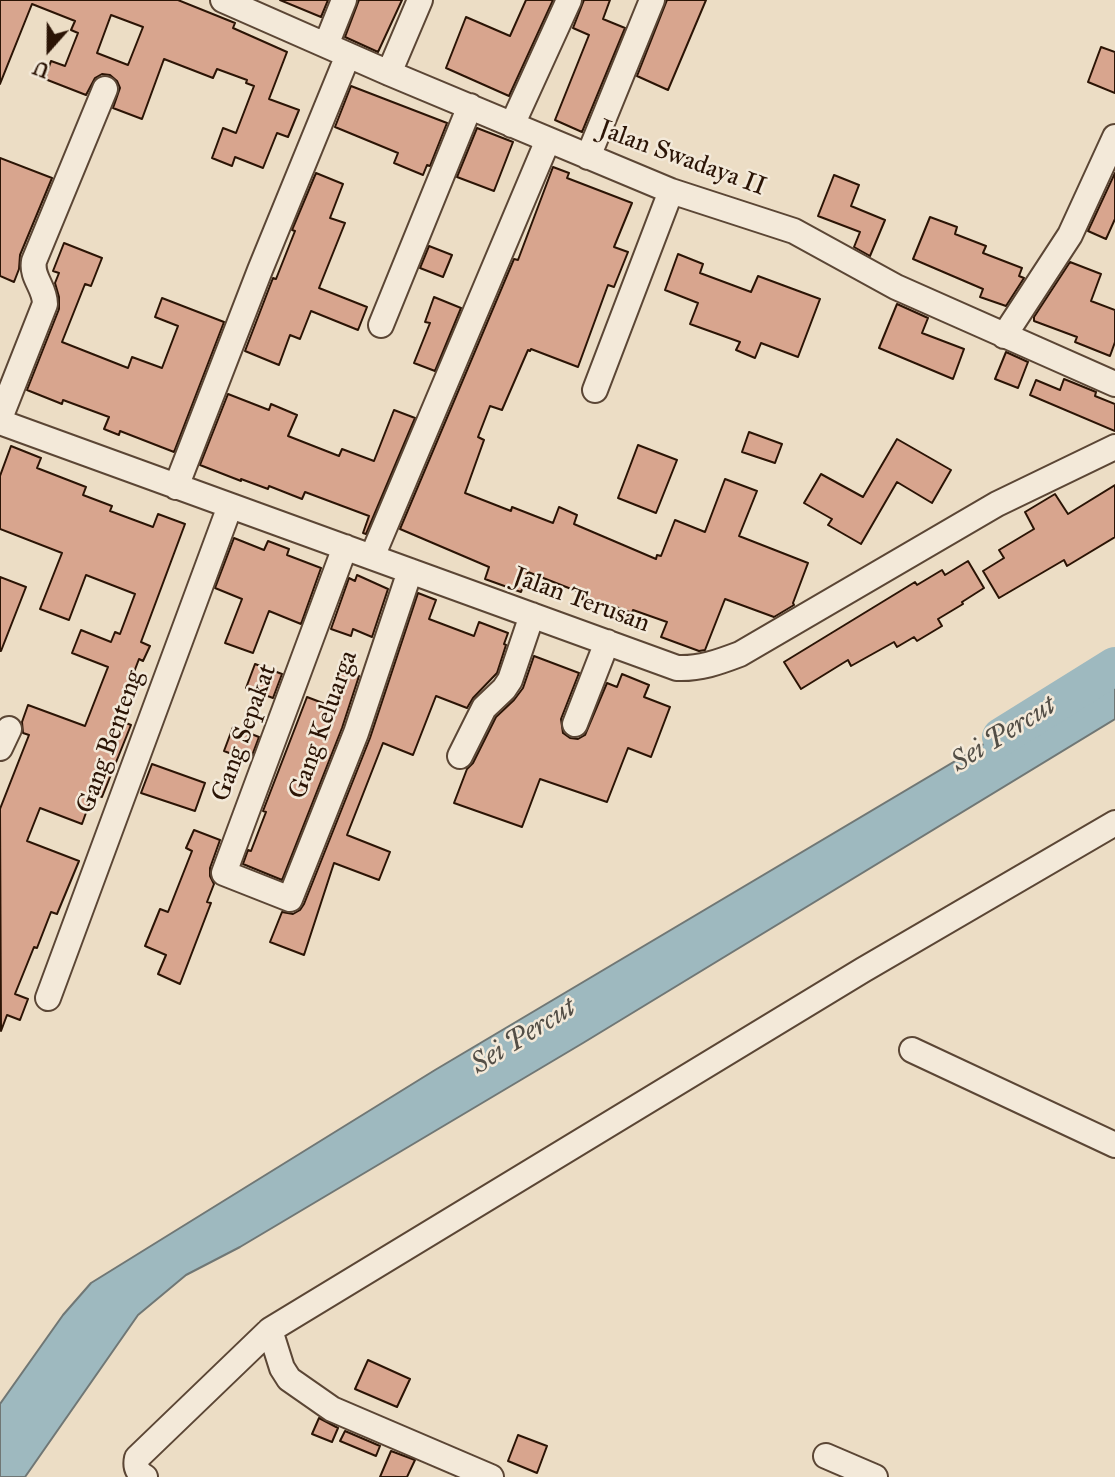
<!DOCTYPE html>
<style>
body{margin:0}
#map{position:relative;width:1115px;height:1477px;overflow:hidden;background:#ecddc5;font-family:"IM FELL Great Primer",serif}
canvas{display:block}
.north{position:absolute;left:14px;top:14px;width:70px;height:70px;-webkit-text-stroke:5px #f3e9d9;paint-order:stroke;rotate:201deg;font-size:19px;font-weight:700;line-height:28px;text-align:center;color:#2b1405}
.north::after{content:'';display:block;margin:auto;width:24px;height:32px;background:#2b1405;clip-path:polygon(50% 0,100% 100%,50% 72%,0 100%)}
</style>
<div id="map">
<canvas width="1115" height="1477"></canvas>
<div class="north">U</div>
</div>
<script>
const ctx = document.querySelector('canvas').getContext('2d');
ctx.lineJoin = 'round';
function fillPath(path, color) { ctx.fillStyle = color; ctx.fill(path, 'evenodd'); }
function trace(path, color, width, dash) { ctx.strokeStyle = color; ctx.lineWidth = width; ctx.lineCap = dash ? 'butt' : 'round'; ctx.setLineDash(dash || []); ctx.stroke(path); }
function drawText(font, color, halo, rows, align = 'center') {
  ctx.font = font + ' "IM FELL Great Primer",serif'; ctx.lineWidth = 5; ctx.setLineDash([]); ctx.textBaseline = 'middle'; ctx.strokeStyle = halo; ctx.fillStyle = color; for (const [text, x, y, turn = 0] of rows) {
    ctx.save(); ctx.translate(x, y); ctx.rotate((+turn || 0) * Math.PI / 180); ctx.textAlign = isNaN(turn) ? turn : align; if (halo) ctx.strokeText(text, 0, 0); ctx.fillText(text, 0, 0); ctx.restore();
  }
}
const water = new Path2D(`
 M1115 666V719L583 1043 240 1247 186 1275 138 1315 25 1477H0V1404L63 1315 91 1283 435 1070Z`);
fillPath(water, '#9eb9bf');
trace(water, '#707775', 2);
trace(new Path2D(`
 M1001 737 1115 666`), '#9eb9bf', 38);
const building = new Path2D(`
 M0 0H178L235 23 233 28 287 52 269 99 299 110 288 137 277 133 263 168 235 157 232 166 212 158 223 128 236 133 254 86 246 83 247 80 217 69 213 78 164 59 142 119 113 108 120 88 117 81 110 75 102 74 95 78 86 95 45 79 51 61 65 66 78 33 71 30 75 21 32 4 0 84ZM111 15 143 27 128 65 97 53Z
 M280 0H328L321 17Z
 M359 0H402L378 52 345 37Z
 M526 0H553L509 96 446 68 466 17 510 36Z
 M584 0H610L603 19 625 28 582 132 555 120 589 35 573 28Z
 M667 0H706L668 90 637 76Z
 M1101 47 1115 52V93L1088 82Z
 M351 86 447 123 430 166 427 165 423 175 394 163 398 153 335 127Z
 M477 128 513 142 494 191 457 177Z
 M0 158 52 178 20 255 19 269 14 282 0 276Z
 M553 167 569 173 567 178 632 203 614 247 628 252 614 287 608 285 578 367 531 349 530 351 528 350 502 410 490 406 478 437 484 440 465 493 511 511 512 507 553 523 559 507 577 515 574 524 656 559 657 555 661 556 675 520 705 532 725 479 757 491 739 536 808 563 793 603 794 605 774 617 725 599 705 650 699 651 661 637 667 622 633 610 632 613 608 604 606 608 582 599 584 594 528 572 521 592 485 579 489 567 400 529 514 259 518 260Z
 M316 173 343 184 330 218 345 223 319 288 367 307 358 330 311 311 300 339 290 335 279 365 245 351 273 278 276 279 295 231 292 230Z
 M1115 173V219L1106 239 1088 231Z
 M834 175 859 185 851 206 885 220 870 256 854 247 860 232 818 216Z
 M930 217 957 227 955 234 986 246 983 253 1022 268 1019 276 1024 278 1006 306 980 297 983 289 913 259Z
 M64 243 102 258 91 286 85 284 62 342 128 368 132 357 162 368 178 326 155 317 162 298 224 322 174 452 120 431 119 435 104 429 109 417 63 400 62 404 27 390 59 309V297L55 283 59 273 53 271Z
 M429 246 452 255 443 277 420 268Z
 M678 254 703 264 700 273 751 292 758 276 820 299 798 357 761 343 755 358 736 350 740 342 690 324 698 303 665 290Z
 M1070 262 1101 274 1091 301 1115 310V342L1110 356 1075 342 1077 337 1034 321V317Z
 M434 297 461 308 435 371 414 363 430 323 425 322Z
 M897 304 928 318 922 333 964 349 953 379 879 348Z
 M1006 352 1028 362 1018 388 995 379Z
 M1064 379 1096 392 1095 396 1115 404V431L1030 395 1036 380 1060 390Z
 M228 394 269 410 271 404 297 415 288 436 339 456 342 449 374 461 394 410 415 418 366 534 363 533 369 516 305 492 302 499 269 486 268 489 241 479V481L200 465Z
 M749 432 782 444 775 463 742 452Z
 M897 439 951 470 932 503 897 482 861 544 828 525 832 519 804 503 821 474 863 497Z
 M638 445 677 460 656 513 618 498Z
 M11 446 41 458 37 468 86 487 83 495 112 506 110 511 153 527 158 514 185 524 141 642 150 646 143 661 139 659 116 719 131 725 102 797 93 793 82 824 40 808 27 841 79 861 57 914 51 912 37 948 34 947 15 994 28 999 20 1020 7 1015 1 1031 0 809 29 735 23 733 22 722 28 705 85 726 108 667 72 653 81 630 111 642 115 632 120 634 135 594 86 575 69 620 40 609 62 553 0 529V476Z
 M1115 485V537L1067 566 1064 560 999 598 983 571 1004 558 999 550 1034 529 1025 512 1055 494 1068 514Z
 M234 538 264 550 268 541 289 549 287 555 321 568 301 624 269 611 253 653 225 643 242 599 215 588Z
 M968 561 984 588 962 602 963 604 938 619 942 626 917 641 914 637 897 647 894 642 851 666 848 660 801 689 784 662 915 582 917 585 942 570 945 575Z
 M357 575 388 589 372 637 353 629 351 636 331 629 349 578 355 581Z
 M0 577 26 587 1 651H0Z
 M418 593 436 600 429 619 474 636 479 622 508 633 504 644 506 645 497 673 473 698 467 708 436 696 413 755 383 743 347 835 390 852 379 880 334 863 304 955 270 942 282 912 293 914 300 910 304 904 370 738Z
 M534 656 579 673 561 719 563 733 570 738 578 739 585 735 607 683 617 687 622 674 649 685 644 697 670 707 651 757 628 748 607 802 540 779 522 827 454 803 467 769 473 763 496 717 514 700 523 688Z
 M255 664 282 674 273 698 246 688Z
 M342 670 359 676 342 728 282 880 243 864 248 850 251 851 266 812 263 811 307 697 328 705Z
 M233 727 259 737 250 761 224 751Z
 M152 764 205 783 195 811 141 793Z
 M194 830 220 840 210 868V876L214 884 207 902 211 903 180 984 158 974 166 955 145 946 160 909 168 912 192 851 186 848Z
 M368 1360 410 1379 397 1407 355 1389Z
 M319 1418 338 1428 332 1442 312 1434Z
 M345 1431 380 1446 376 1456 340 1441Z
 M518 1435 547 1446 537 1473 508 1461Z
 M391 1451 415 1460 407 1477H380Z`);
fillPath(building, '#d8a58e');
trace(building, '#2b1405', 2);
const minor = new Path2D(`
 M223 0 389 73 671 191 794 231 896 287 1115 384
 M326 45 344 0
 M389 73 420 0
 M512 125 569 0
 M588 157 652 0
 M381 325 470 106
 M1004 336 1070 235 1115 137
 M595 390 671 191
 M0 418 45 304C45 287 31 278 34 261L105 89
 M0 422 677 668C700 669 719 662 740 654L997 504 1115 447
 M176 487 260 270 348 55
 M345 547 224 873 290 899 356 733 410 571
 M372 557 548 140
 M575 724 607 642
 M0 748 9 729
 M460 756 484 708 504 689 510 680 532 615
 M48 998 230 506
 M912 1050 1115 1145
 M826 1456 875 1477
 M145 1477C137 1472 135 1467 137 1458L270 1330
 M491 1477 332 1409 289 1379 282 1368 270 1330 863 970 1115 823`);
trace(minor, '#5b4635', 28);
trace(minor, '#f3e9d9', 24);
drawText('26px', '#2b1405', '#f3e9d9', [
 ["Jalan Swadaya II",682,159,20],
 ["Jalan Terusan",581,601,20],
 ["Gang Keluarga",324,725,-70],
 ["Gang Sepakat",245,733,-70],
 ["Gang Benteng",111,742,-70]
]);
drawText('italic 28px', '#534e46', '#f3e9d9', [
 ["Sei Percut",1004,735,-32],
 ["Sei Percut",524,1037,-32]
]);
</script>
